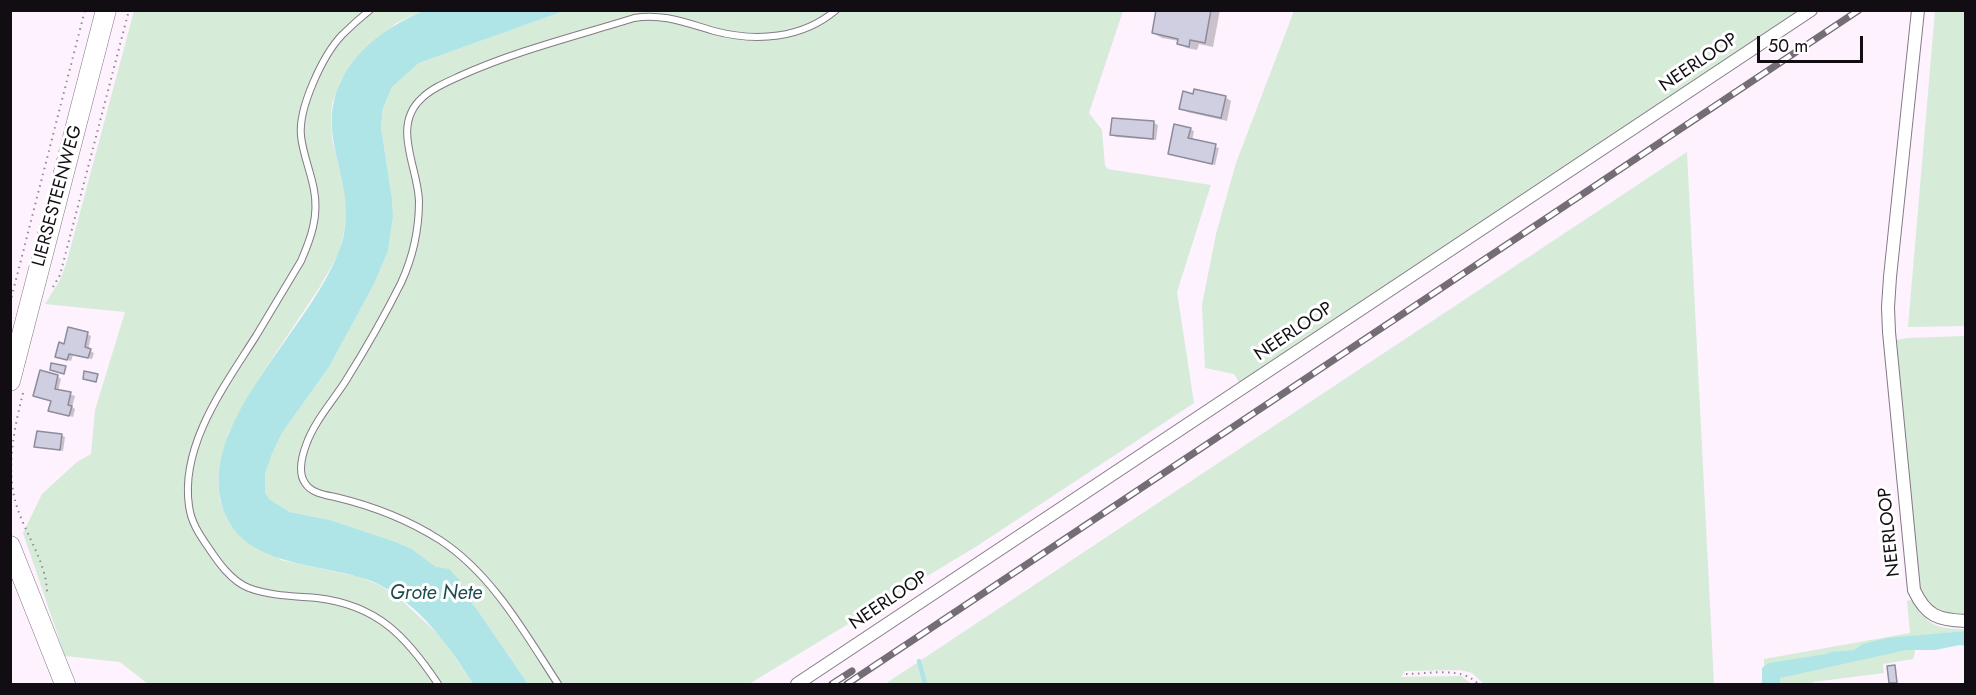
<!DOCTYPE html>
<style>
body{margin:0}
#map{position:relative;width:1976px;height:695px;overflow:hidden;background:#fdf2fe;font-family:Jost,sans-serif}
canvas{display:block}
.frame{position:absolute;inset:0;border:12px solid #120d12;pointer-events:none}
.scale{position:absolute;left:1757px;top:36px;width:106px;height:27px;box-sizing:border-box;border:3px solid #120d12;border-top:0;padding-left:8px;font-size:18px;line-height:21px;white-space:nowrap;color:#120d12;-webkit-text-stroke:4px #fff;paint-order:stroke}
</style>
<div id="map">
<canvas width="1976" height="695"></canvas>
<div class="frame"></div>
<div class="scale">50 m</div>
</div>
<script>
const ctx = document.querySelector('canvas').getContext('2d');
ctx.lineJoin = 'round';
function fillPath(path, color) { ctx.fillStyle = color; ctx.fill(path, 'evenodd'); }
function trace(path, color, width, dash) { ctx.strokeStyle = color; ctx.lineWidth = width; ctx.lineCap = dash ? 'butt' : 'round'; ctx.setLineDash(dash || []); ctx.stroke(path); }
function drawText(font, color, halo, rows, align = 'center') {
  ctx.font = font + ' Jost,sans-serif'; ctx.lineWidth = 6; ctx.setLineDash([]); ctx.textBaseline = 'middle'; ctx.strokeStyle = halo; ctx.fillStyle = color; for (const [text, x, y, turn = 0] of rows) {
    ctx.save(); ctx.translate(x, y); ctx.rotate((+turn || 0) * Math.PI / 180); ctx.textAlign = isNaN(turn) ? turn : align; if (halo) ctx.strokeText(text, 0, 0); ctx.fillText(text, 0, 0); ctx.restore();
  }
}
fillPath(new Path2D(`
 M134 11H423L396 23 352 65 342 78 332 104 331 120 332 139 344 187 347 208 344 232 339 253 319 288 261 375 229 432 219 468 218 482 220 501 229 522 281 560 359 577 379 585 397 596 440 636 473 684H148L120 662 65 656 23 533 42 494 77 462 91 454 95 410 125 312 45 304 60 280 67 261Z
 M564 11H1123L1089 113 1102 130 1105 166 1108 169 1211 185 1177 292 1194 403 977 546 749 684H528L476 608 464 594 461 582 436 567 412 549 396 542 330 520 290 512 269 499 265 492V474L272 454 282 433 329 367 374 284 388 251 393 217 392 199 381 127 383 110 392 87 419 63Z
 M1294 11H1804L1240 384 1234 374 1205 368 1202 305 1216 234 1236 163Z
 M1935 11H1965V326L1908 327Z
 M1687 152 1714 684H1484L1472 673 1460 670 1405 671 1401 677 1461 676 1472 684H885Z
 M1965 336V616C1940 613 1928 611 1918 585L1896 340 1907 338Z
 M1911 600C1928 625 1935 629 1965 629V631L1913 636 1915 652 1913 659 1883 664 1884 673 1813 682V684H1764V659L1910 633 1907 601Z`), '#d6ebd8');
fillPath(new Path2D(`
 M423 11H564L419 63 392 87 383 109 381 127 392 199 393 217 388 251 374 284 329 367 282 433 272 454 265 474V492L269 499 290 512 330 520 396 542 412 549 436 567 449 569 461 582 464 594 476 608 528 684H473C449 646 420 605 378 584 333 563 254 570 228 520 181 428 325 322 344 234 356 177 313 136 342 79 358 47 391 25 423 11Z
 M1965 631V646L1960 645 1935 650H1906L1780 678V684H1762V668L1769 663 1826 654 1831 652 1854 650 1863 644 1887 638Z`), '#b0e5e7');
fillPath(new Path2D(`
 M1157 10H1220L1213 47 1199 44 1197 50 1187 48 1179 44V41L1162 38 1153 33Z
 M1194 96 1225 97 1231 101 1227 121 1187 112 1181 108Z
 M1154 123 1158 125 1156 140 1116 137 1112 135Z
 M1190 129 1194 131 1192 141 1219 148 1215 165 1169 153Z
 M87 334 91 336 88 350 94 353 92 359 73 355 71 361 56 357Z
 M58 377 61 379 58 391 75 396 72 407 75 409 73 417 50 410Z
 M61 435 65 437 63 451 36 446Z`), '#0003');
trace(new Path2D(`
 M919 661 925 684`), '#b0e5e7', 4.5);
const building = new Path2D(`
 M1156 10H1211L1205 43 1190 40 1189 47 1177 44 1178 39 1152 33Z
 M1194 89 1226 96 1221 118 1179 109 1183 91 1193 94Z
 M1112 118 1154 121 1153 139 1110 135Z
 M1174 124 1191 128 1188 138 1216 144 1212 164 1168 154Z
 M68 327 88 332 85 347 91 349 88 358 69 354 67 360 55 357 59 342 64 344Z
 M51 363 66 366 64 374 50 370Z
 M40 370 58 375 55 389 71 392 68 405 72 406 69 416 48 411 51 401 33 396Z
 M84 371 98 374 96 382 83 379Z
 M37 431 62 434 60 450 34 447Z
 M1895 665 1897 683H1889L1887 666Z`);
fillPath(building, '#d0cfe1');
trace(building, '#8d8b9c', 1.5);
const service = new Path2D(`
 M370 10C360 18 351 26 342 35 323 55 298 108 301 136 303 155 311 172 314 190 319 216 311 238 301 261 286 286 271 311 256 336 225 385 180 445 189 506 191 522 199 534 208 547 218 562 231 581 249 588 270 596 295 596 317 598 377 605 406 636 438 684
 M558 684C525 633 492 574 440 540 407 519 373 506 335 497 325 495 311 493 305 483 298 473 302 456 306 445 314 422 332 402 345 382 365 350 384 317 401 283 413 257 419 230 419 201 418 167 391 126 422 98 432 88 447 82 460 76 515 51 576 36 634 18 663 13 686 23 714 31 756 42 802 39 836 10`);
const minor = new Path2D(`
 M1918 10 1890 277 1888 307 1889 332 1914 590C1926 616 1938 620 1966 621
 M797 684 1811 10`);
const primary = new Path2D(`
 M10 381 106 10
 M10 546 65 684`);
trace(service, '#847986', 8);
trace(minor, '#847986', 14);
trace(primary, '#847986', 21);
trace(new Path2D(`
 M53 287 60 275 129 10
 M10 303 85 10
 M23 393C14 429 5 471 17 507 26 535 47 564 47 593
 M1406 674C1428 674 1462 666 1478 684`), '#908891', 2, [1.5, 4.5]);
trace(service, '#fff', 6);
trace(minor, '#fff', 12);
trace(primary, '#fff', 20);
const rail = new Path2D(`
 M832 684 852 671
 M847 684 1859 10`);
trace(rail, '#756d75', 7);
trace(rail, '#fff', 4.5, [14]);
drawText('18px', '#120d12', '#fff', [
 ["NEERLOOP",1699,63,-34],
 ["LIERSESTEENWEG",58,196,-75],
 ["NEERLOOP",1294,332,-34],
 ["NEERLOOP",1890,532,-96],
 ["NEERLOOP",889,601,-34]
]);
drawText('italic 20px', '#1d4c4e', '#fff', [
 ["Grote Nete",436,594]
]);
</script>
